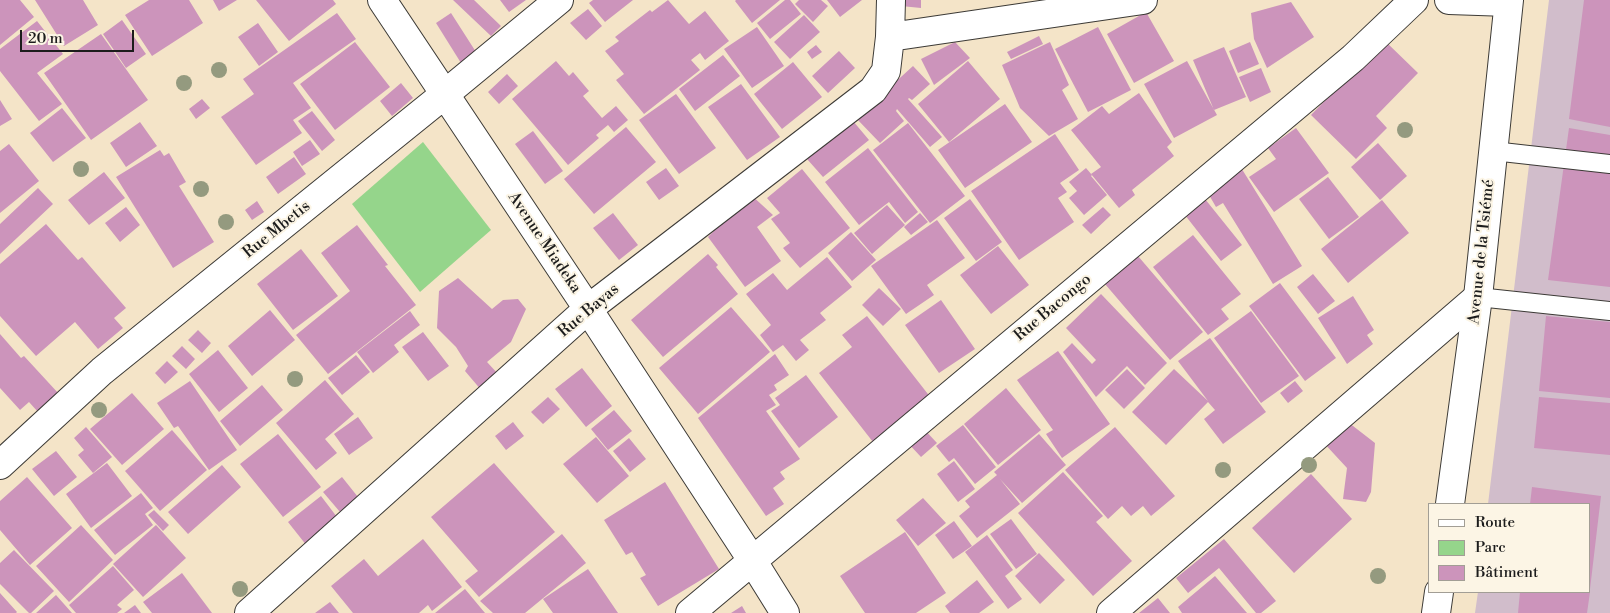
<!DOCTYPE html>
<meta charset="utf-8">
<style>
body{margin:0}
#map{position:relative;width:1610px;height:613px;overflow:hidden;background:#f4e4c8;font-family:"Libre Bodoni",serif}
canvas{display:block}
.legend{position:absolute;left:1428px;top:503px;width:162px;height:90px;box-sizing:border-box;background:#fcf5e5;border:1px solid #a29e95;margin:0;padding:6px 9px;list-style:none;font-size:15px;color:#1c1c1c}
.legend li{display:flex;align-items:center;gap:10px;height:25px}
.legend b{width:25px;border:1px solid #a29e95}
.scale{position:absolute;left:20px;top:30px;width:114px;height:22px;box-sizing:border-box;border:2px solid #1c1c1c;border-top:0;padding-left:6px;font-size:15px;line-height:18px;white-space:nowrap;color:#1c1c1c;-webkit-text-stroke:4px #fcf5e5;paint-order:stroke}
</style>
<div id="map">
<canvas width="1610" height="613"></canvas>
<ul class="legend">
<li><b style="height:6px;background:#fff"></b>Route</li>
<li><b style="height:14px;background:#95d58b"></b>Parc</li>
<li><b style="height:14px;background:#cc94bb"></b>Bâtiment</li>
</ul>
<div class="scale">20 m</div>
</div>
<script>
const ctx = document.querySelector('canvas').getContext('2d');
ctx.lineJoin = 'round';
function fillPath(path, color) { ctx.fillStyle = color; ctx.fill(path, 'evenodd'); }
function trace(path, color, width, dash) { ctx.strokeStyle = color; ctx.lineWidth = width; ctx.lineCap = dash ? 'butt' : 'round'; ctx.setLineDash(dash || []); ctx.stroke(path); }
function drawText(font, color, halo, rows, align = 'center') {
  ctx.font = font + ' "Libre Bodoni",serif'; ctx.lineWidth = 4; ctx.setLineDash([]); ctx.textBaseline = 'middle'; ctx.strokeStyle = halo; ctx.fillStyle = color; for (const [text, x, y, turn = 0] of rows) {
    ctx.save(); ctx.translate(x, y); ctx.rotate((+turn || 0) * Math.PI / 180); ctx.textAlign = isNaN(turn) ? turn : align; if (halo) ctx.strokeText(text, 0, 0); ctx.fillText(text, 0, 0); ctx.restore();
  }
}
fillPath(new Path2D(`
 M1549 0H1610V613H1475L1478 592H1589V504H1488Z`), '#d1bdcb');
fillPath(new Path2D(`
 M423 142 491 230 420 292 352 204Z`), '#95d58b');
fillPath(new Path2D(`
 M0 0H20L34 17 0 45Z
 M35 0H83L98 25 64 46Z
 M149 0H189L203 23 152 56 125 15Z
 M213 0H237L219 11Z
 M256 0H333L336 4 289 41Z
 M453 0H474L501 26 491 36Z
 M500 0H526L509 12Z
 M593 0H633L605 22 589 3Z
 M668 0 689 24 705 11 729 41 705 60 700 53 691 60 700 70 644 114 616 80 624 74 605 51 619 41 615 37 650 10 652 12Z
 M736 0H780L752 23 735 1Z
 M785 0H790L801 14 770 39 757 23Z
 M799 0H821L828 6 813 22 795 4Z
 M827 0H862L840 17Z
 M902 0H921V8L901 6Z
 M1584 0H1610V127L1569 119Z
 M1291 2 1314 37 1267 68 1254 39 1251 13Z
 M588 9 602 26 586 40 570 23Z
 M1146 12 1174 61 1134 83 1107 34Z
 M337 13 356 39 293 83 311 108 293 120 302 133 256 165 221 117 254 94 243 79Z
 M451 13 476 52 461 63 436 23Z
 M804 15 820 32 790 59 774 42Z
 M122 20 146 54 126 68 103 34Z
 M37 21 63 54 37 73 62 104 39 121 0 71V49Z
 M258 23 278 52 259 66 238 37Z
 M757 27 784 66 752 88 724 49Z
 M1098 27 1131 90 1088 112 1055 49Z
 M101 34 148 100 91 140 44 73Z
 M1039 36 1043 44 1011 59 1007 52Z
 M1384 40 1418 73 1376 116 1387 128 1356 159 1311 115Z
 M355 42 390 87 335 130 300 84Z
 M955 42 970 58 934 85 921 59Z
 M1050 42 1069 85 1062 90 1078 119 1049 136 1020 108 1002 65Z
 M1250 42 1259 64 1238 73 1229 51Z
 M816 45 822 52 812 59 807 52Z
 M1224 47 1246 97 1214 110 1193 60Z
 M839 51 855 68 828 93 812 76Z
 M723 55 740 76 695 111 679 89Z
 M556 61 569 76 573 72 589 91 583 96 602 118 616 106 628 120 614 132 608 125 596 135 599 138 568 165 512 99Z
 M968 61 1000 99 949 142 918 104Z
 M1187 61 1217 115 1174 138 1144 84Z
 M793 62 822 97 782 129 754 94Z
 M913 66 930 84 912 100 909 98 908 99 942 137 930 147 897 109 896 111 904 121 880 143 856 118Z
 M1261 68 1271 92 1250 102 1239 77Z
 M507 74 518 86 499 104 488 92Z
 M401 83 413 98 392 116 380 101Z
 M741 84 780 137 747 160 708 107Z
 M1139 93 1172 142 1167 147 1174 156 1132 190 1135 195 1119 208 1091 174 1101 167 1071 130 1102 106 1109 114Z
 M676 94 716 148 679 174 639 120Z
 M202 99 210 108 196 119 189 109Z
 M0 100 12 119 0 126Z
 M1005 104 1032 142 965 188 938 150Z
 M62 108 86 138 53 162 30 133Z
 M312 111 335 140 322 151 298 121Z
 M853 121 869 140 823 177 807 159Z
 M140 122 157 146 126 167 110 143Z
 M908 123 965 196 930 223 873 150Z
 M626 127 656 162 594 214 564 179Z
 M1296 128 1329 173 1274 212 1249 177 1276 159 1268 148Z
 M1569 128 1610 135V287L1548 280Z
 M533 131 563 171 545 184 515 144Z
 M1055 134 1079 170 1060 183 1067 192 1058 198 1074 222 1019 260 971 191Z
 M310 140 320 154 302 166 293 152Z
 M1378 143 1407 176 1380 200 1351 167Z
 M9 144 39 181 0 213V151Z
 M868 148 918 212 905 223 889 202 859 225 825 182Z
 M160 150 164 156 169 153 186 182 179 186 214 242 173 268 116 177Z
 M294 157 306 174 278 194 266 177Z
 M1240 166 1302 266 1273 284 1223 203 1216 207 1205 188Z
 M666 168 679 186 659 200 646 182Z
 M1086 168 1092 175 1091 176 1107 195 1084 215 1069 198 1077 191 1069 182Z
 M802 169 850 228 800 268 783 248 790 243 771 219 780 213 767 198Z
 M104 172 125 198 89 225 68 200Z
 M1328 177 1359 217 1329 239 1299 199Z
 M38 188 53 204 0 254V224Z
 M750 194 773 215 757 227 781 261 745 287 708 237Z
 M1201 194 1242 245 1221 261 1181 210Z
 M970 199 1002 242 976 261 944 218Z
 M1382 200 1409 233 1348 283 1321 249Z
 M257 201 264 212 252 220 245 210Z
 M887 205 905 225 872 254 854 233Z
 M126 207 140 225 120 242 105 223Z
 M1103 207 1111 215 1091 234 1082 225Z
 M613 213 638 245 619 260 593 228Z
 M920 213 928 222 911 235 904 227Z
 M937 220 965 258 927 285 934 295 906 314 871 266Z
 M46 224 78 260 82 257 126 308 114 318 123 328 98 349 75 322 36 356 0 316V264Z
 M357 225 388 265 385 266 416 305 328 374 296 335 350 291 321 253Z
 M851 232 876 260 852 281 828 253Z
 M1193 235 1241 294 1221 309 1229 319 1208 335 1153 267Z
 M998 246 1029 285 991 314 960 275Z
 M301 249 338 296 293 330 257 284Z
 M708 254 718 265 716 267 738 294 663 357 631 320Z
 M1138 256 1203 332 1170 360 1105 284Z
 M827 257 852 287 820 313 826 320 800 340 809 350 796 361 783 345 773 352 760 335 771 325 746 294 773 273 787 290Z
 M1313 274 1335 301 1318 314 1297 287Z
 M458 278 492 309 503 300 518 299 526 309 511 342 487 362 499 375 482 391 465 371 468 366 456 347 437 328 439 291Z
 M1280 283 1336 358 1305 381 1249 306Z
 M879 288 901 309 883 326 862 305Z
 M1101 294 1167 363 1145 385 1127 366 1096 397 1063 352 1072 343 1092 364 1096 360 1066 328Z
 M1353 296 1374 330 1367 335 1373 344 1347 364 1318 318Z
 M941 300 975 349 939 373 905 325Z
 M731 307 770 352 698 414 659 368Z
 M270 310 295 340 252 376 228 346Z
 M410 311 420 325 394 345 399 352 373 373 357 352Z
 M1251 311 1299 376 1261 403 1214 338Z
 M867 316 931 398 873 442 819 373 852 347 842 335Z
 M1546 316 1610 322V398L1539 391Z
 M198 330 211 343 202 353 188 340Z
 M423 332 449 366 428 381 402 347Z
 M0 334 21 358 24 356 59 394 38 412 29 402 20 410 0 388Z
 M1210 338 1266 412 1223 444 1204 419 1215 410 1208 402 1166 445 1132 412 1174 369 1208 401 1178 361Z
 M182 346 195 359 186 369 172 356Z
 M218 350 248 388 219 412 189 374Z
 M1058 351 1110 424 1062 458 1046 434 1053 430 1017 380Z
 M775 354 789 375 774 385 777 390 769 395 776 405 766 411 800 459 780 472 785 479 773 488 784 504 766 516 698 418Z
 M356 355 370 372 342 395 328 378Z
 M167 361 178 372 165 384 155 373Z
 M582 368 612 406 586 427 555 389Z
 M1127 369 1145 388 1124 409 1105 390Z
 M806 375 838 417 799 448 771 411 780 405 775 398Z
 M325 380 354 414 325 439 337 453 316 470 276 423Z
 M190 381 237 450 209 470 178 426 174 428 157 403Z
 M1295 381 1303 391 1288 403 1280 393Z
 M262 385 283 410 240 446 220 421Z
 M1006 388 1041 430 998 465 964 424Z
 M132 393 164 429 122 465 90 429Z
 M548 397 560 409 543 424 531 412Z
 M1539 397 1610 403V455L1534 448Z
 M614 410 632 431 608 450 591 429Z
 M358 417 373 438 349 455 334 434Z
 M1344 419 1375 443 1371 492 1366 502 1343 499 1347 468 1322 441Z
 M513 422 524 436 506 450 495 436Z
 M963 425 996 467 975 484 954 458 949 462 936 446Z
 M86 427 112 457 93 473 78 455 84 450 74 438Z
 M922 427 937 443 921 457 907 442Z
 M1115 427 1175 496 1151 516 1143 506 1131 516 1122 506 1108 519 1065 470Z
 M172 430 207 470 160 511 125 471Z
 M278 434 321 487 283 517 240 464Z
 M1039 434 1066 465 1022 503 1000 479 1020 504 977 538 959 516 970 507 965 501 997 475 994 472Z
 M596 437 629 476 597 503 563 464Z
 M629 438 646 459 630 472 613 451Z
 M56 451 77 477 54 496 32 469Z
 M954 461 975 489 958 502 937 474Z
 M107 463 132 496 91 528 66 494Z
 M494 463 555 532 479 597 465 581 478 571 431 517Z
 M222 465 241 487 188 534 168 512Z
 M1063 472 1103 516 1096 522 1132 561 1093 596 1018 513Z
 M1311 474 1352 519 1294 573 1252 528Z
 M27 477 72 528 30 565 0 530V501Z
 M342 477 358 497 340 512 323 492Z
 M665 482 719 569 658 606 640 578 646 575 632 552 626 555 604 520Z
 M1532 487 1601 496 1590 589H1589V504H1530Z
 M141 493 153 508 145 514 153 525 115 555 94 530Z
 M321 496 340 521 307 546 288 522Z
 M923 498 946 523 918 546 896 520Z
 M154 510 169 525 163 531 148 515Z
 M1011 519 1037 554 1016 569 990 534Z
 M954 521 972 546 953 559 935 535Z
 M81 525 113 560 69 602 36 566Z
 M156 525 186 558 143 597 113 564Z
 M905 532 946 593 916 613H865L840 576Z
 M562 534 586 563 525 613H493L480 601Z
 M987 535 1013 570 1005 576 1022 599 1008 609 965 552Z
 M423 539 462 587 432 611 428 605 419 613H353L331 586 364 559 378 576Z
 M1224 539 1276 601 1261 613H1256L1219 568 1188 593 1176 578Z
 M14 550 54 591 31 613H29L0 584V563Z
 M1039 553 1065 580 1040 604 1015 576Z
 M113 566 134 590 117 605 122 609 117 613H76L69 605Z
 M588 569 618 613H553L543 599Z
 M182 573 212 613H152L143 602Z
 M1215 576 1247 613H1182L1178 607Z
 M977 580 994 602 979 613H950L945 606Z
 M465 589 485 613H435Z
 M1520 592H1590L1587 613H1518Z
 M0 593 17 612 16 613H0Z
 M56 595 72 613H36Z
 M1158 598 1170 613H1139Z
 M330 602 339 613H315Z
 M135 605 141 613H124Z
 M742 606 746 613H731Z`), '#cc94bb');
const lane = new Path2D(`
 M1493 151 1610 164
 M1478 297 1610 311`);
const street = new Path2D(`
 M382 0 588 309 752 560 785 613
 M1449 0 1508 2
 M890 37 1143 0
 M0 465 102 371 445 94 559 0
 M249 613 588 309 873 90 886 71 890 37 891 0
 M690 613 1353 58 1414 0
 M1111 613 1478 297`);
const secondary = new Path2D(`
 M1450 504 1478 297 1509 0
 M1436 613 1439 592`);
trace(lane, '#3c3a36', 20);
trace(street, '#3c3a36', 30);
trace(secondary, '#3c3a36', 30);
trace(lane, '#fff', 18);
trace(street, '#fff', 28);
trace(secondary, '#fff', 28);
ctx.fillStyle = '#949a7f';
for (const [x, y] of [
 [219,70],
 [184,83],
 [1405,130],
 [81,169],
 [201,189],
 [226,222],
 [295,379],
 [99,410],
 [1309,465],
 [1223,470],
 [1378,576],
 [240,589]
]) { ctx.beginPath(); ctx.arc(x, y, 8, 0, 2 * Math.PI); ctx.fill(); }
drawText('16px', '#1c1c1c', '#fcf5e5', [
 ["Rue Mbetis",277,230,-39],
 ["Avenue Miadeka",544,243,56],
 ["Avenue de la Tsiémé",1482,252,-84],
 ["Rue Bacongo",1053,308,-40],
 ["Rue Bayas",589,311,-40]
]);
</script>
